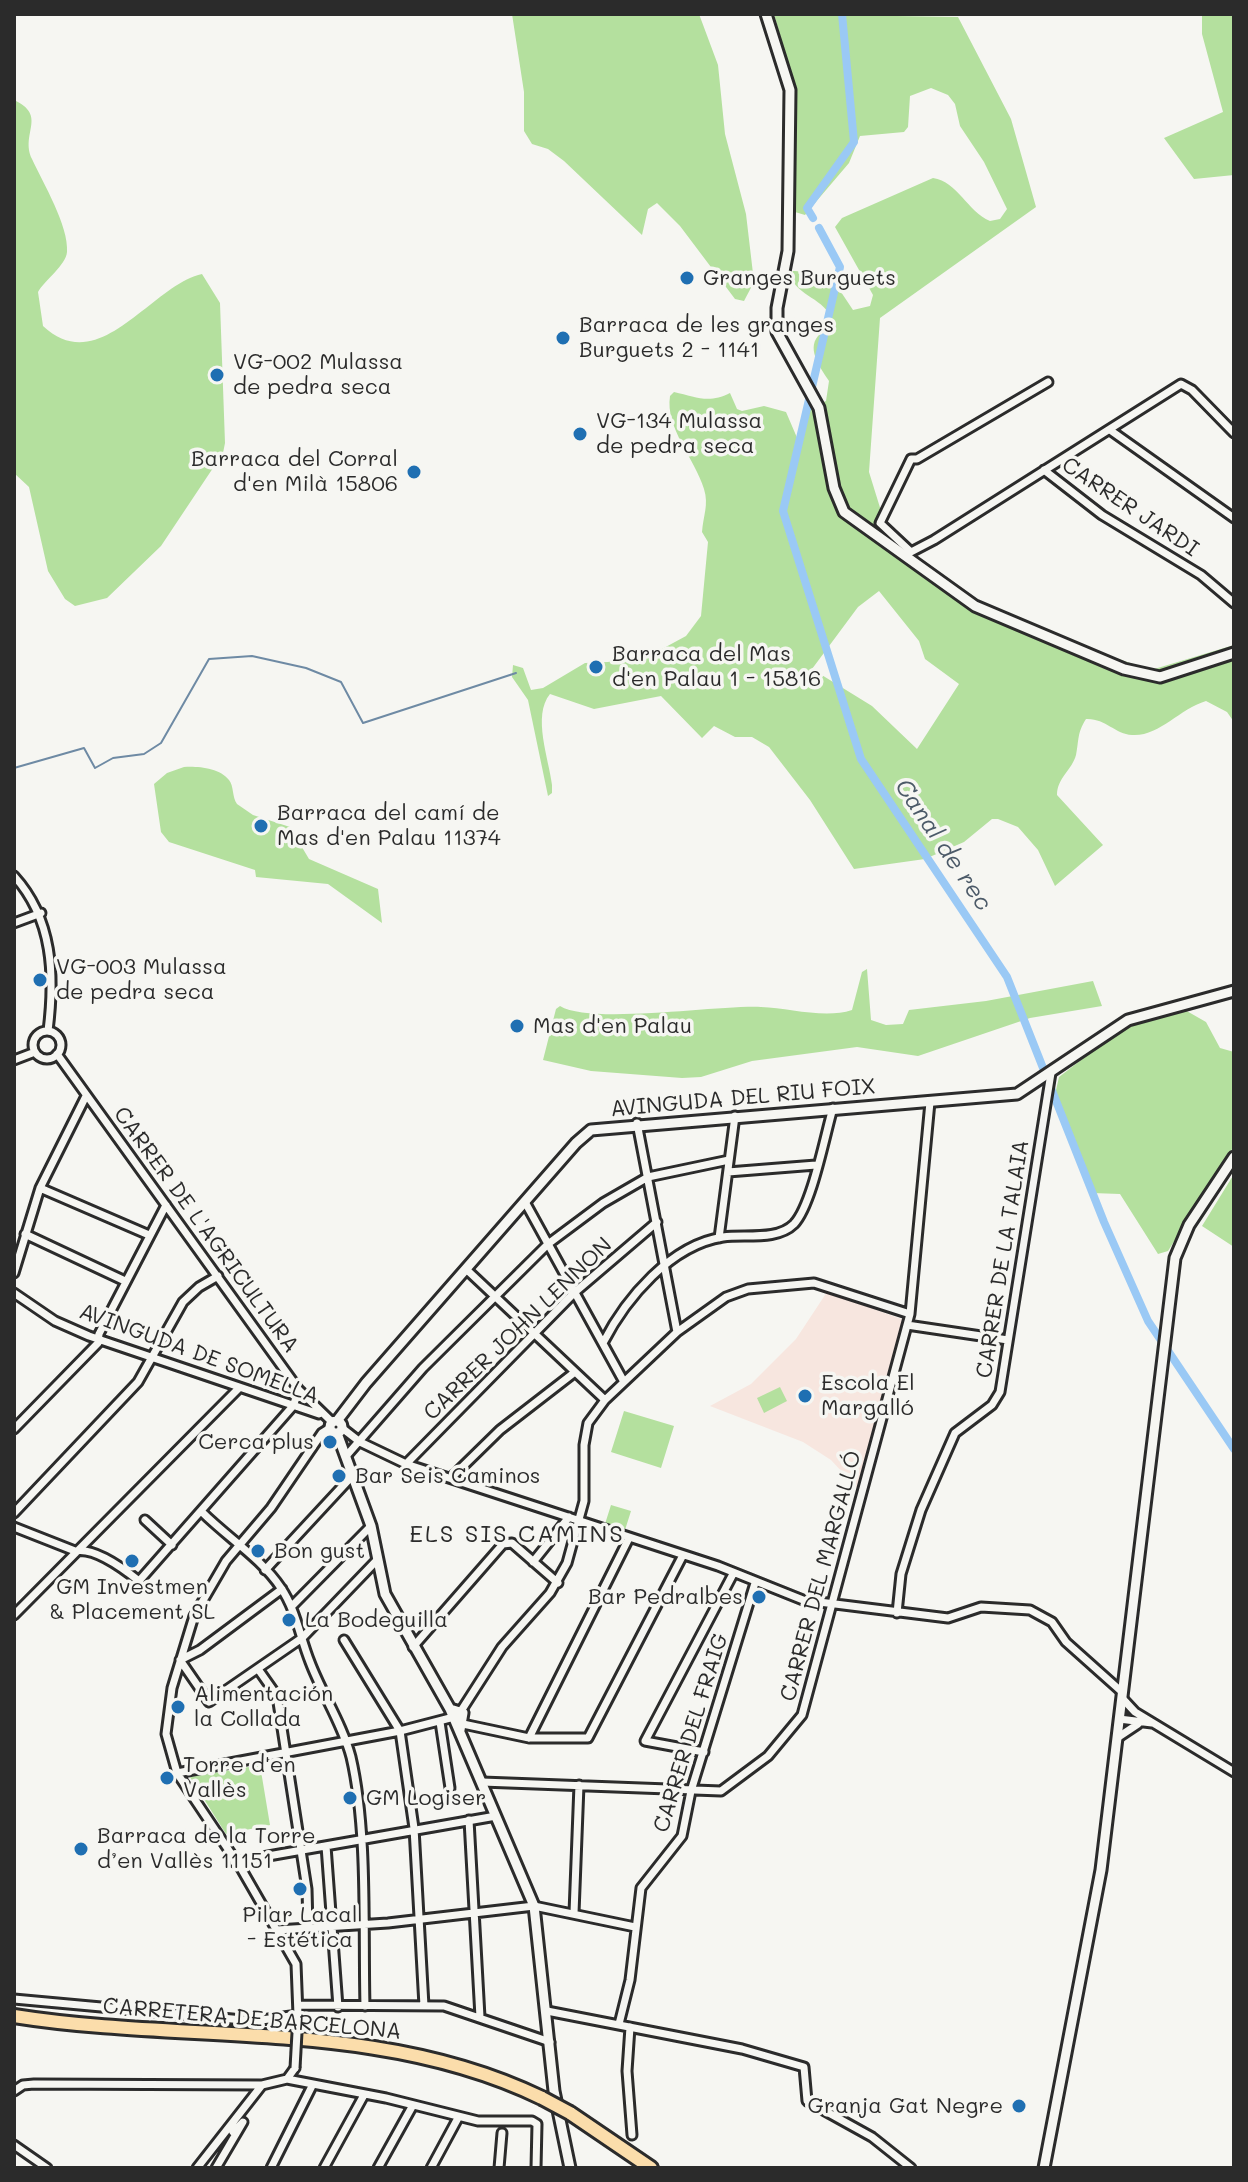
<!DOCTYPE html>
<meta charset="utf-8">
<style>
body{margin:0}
#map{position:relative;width:1248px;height:2182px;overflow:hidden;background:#f6f6f2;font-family:Mali,sans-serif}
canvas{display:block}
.frame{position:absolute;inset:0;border:16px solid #2b2b2b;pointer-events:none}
</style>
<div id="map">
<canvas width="1248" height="2182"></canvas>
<div class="frame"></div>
</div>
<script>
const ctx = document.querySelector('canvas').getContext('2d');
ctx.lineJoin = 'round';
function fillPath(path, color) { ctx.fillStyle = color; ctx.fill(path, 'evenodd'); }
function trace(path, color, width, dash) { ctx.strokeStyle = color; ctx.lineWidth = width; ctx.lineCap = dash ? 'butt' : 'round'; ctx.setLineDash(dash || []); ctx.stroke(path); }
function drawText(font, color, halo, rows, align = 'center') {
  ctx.font = font + ' Mali,sans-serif'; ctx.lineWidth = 7; ctx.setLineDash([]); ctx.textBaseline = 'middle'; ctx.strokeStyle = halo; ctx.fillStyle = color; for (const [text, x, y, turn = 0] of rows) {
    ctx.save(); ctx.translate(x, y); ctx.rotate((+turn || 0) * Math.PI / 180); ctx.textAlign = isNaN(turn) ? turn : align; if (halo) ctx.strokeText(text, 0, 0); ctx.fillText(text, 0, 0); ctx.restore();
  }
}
fillPath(new Path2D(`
 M827 1292 904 1320 857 1488 831 1460 803 1442 710 1406 751 1384 796 1339Z`), '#f7e6df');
fillPath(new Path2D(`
 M512 14H699L718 65 725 134 746 214 754 282 744 301 735 299 680 226 657 203 648 209 642 235 564 161 548 149 532 144 524 131V92Z
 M774 14 958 17 1011 119 1036 207 880 318 869 472 890 540 1007 621 1151 670 1234 645V722L1227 712 1206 701C1179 709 1159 737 1132 735 1115 734 1105 718 1086 719 1077 733 1079 740 1076 755 1072 770 1057 778 1057 795L1103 845 1055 886 1038 850 1018 827 998 819H992L964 842 925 859 854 869 810 800 769 747 752 737H735L714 726 702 738 661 696 594 709 550 694C532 716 549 759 552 785V793L548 796 528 700 512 677 513 665 523 668 531 690 543 688 585 663 608 662 662 649 686 636 701 616 708 542 702 532C703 516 709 505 704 489 695 459 665 428 670 396L674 392C696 397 709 404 730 393L737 409 742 411 764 406 786 412 798 440 803 437 807 409 826 401 829 381C822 370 806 350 818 336 822 330 828 328 832 321 826 298 797 297 790 275L793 271C809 270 820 284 837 286L853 310 870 306 873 295 835 227 842 218 933 178C958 182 967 211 990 221L1000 219 1007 209 984 162 960 126 955 104 948 95 931 88 910 96 908 127 904 132 860 136 849 163 809 210 805 215 795 212 793 81ZM879 591 919 641 925 659 959 684 917 749 872 706 812 669 858 607Z
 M1202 14H1234V175L1194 179 1164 138 1223 112 1202 34Z
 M14 100C48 116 20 133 32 159 43 183 69 226 67 252 66 265 45 280 38 292L43 326C100 379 150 286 202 274L220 303 225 443 223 453 161 546 107 598 75 606 65 599 48 571 29 487 14 473Z
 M184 767C197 766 220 768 229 780 234 786 232 797 237 804L253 815 290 827 309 859 378 889 382 923 328 884 256 877 255 870 169 842 161 832 154 784 167 773Z
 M867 969 871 1020 886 1025 903 1024 909 1010 986 1001 1093 981 1102 1006 1030 1018 918 1056 857 1047 752 1061 701 1077 682 1078 591 1071 543 1060 556 1009 560 1006C591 1025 717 1005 761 1007 789 1008 825 1019 852 1010L862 972Z
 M1185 1010 1206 1022 1220 1048 1234 1052V1146L1168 1251 1158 1254 1120 1194 1092 1193 1053 1103 1059 1077 1125 1026Z
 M1234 1174V1247L1202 1226Z
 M780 1387 787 1401 764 1413 757 1398Z
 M624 1411 674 1426 661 1468 611 1452Z
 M611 1505 631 1511 625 1530 605 1524Z
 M260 1765 270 1825 226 1834 190 1777Z`), '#b4e09e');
trace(new Path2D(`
 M14 768 84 748 95 768 113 758 144 754 161 743 209 659 252 656 306 668 341 682 363 723 516 673`), '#6e8aa4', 2);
trace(new Path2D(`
 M813 218 807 208 854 142 842 14
 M819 228 840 267 783 511 861 759 1007 977 1104 1222 1148 1321 1234 1449`), '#9ac9f5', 8);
const minor = new Path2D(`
 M1048 382 917 459H911L880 523 911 552 934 540 1181 384 1192 390 1234 433
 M1110 430 1234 518
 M1044 470 1102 515 1201 575 1234 603
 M14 876C53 919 55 975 48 1031
 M14 923 41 913
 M33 1045a14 14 0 1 1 28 0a14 14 0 1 1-28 0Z
 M57 1054 299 1390 332 1422
 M14 1060 35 1052
 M637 1123 677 1332
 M728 1172 816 1165
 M40 1188 149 1235
 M525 1202 624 1382
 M25 1234 125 1281
 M719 1238 735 1116
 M467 1270 605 1400
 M14 1273 40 1188 86 1096
 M14 1293 55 1321 89 1336 319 1414
 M907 1325 1008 1340
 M603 1343C626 1298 671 1245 723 1237 745 1234 777 1241 794 1224 812 1205 825 1135 833 1108
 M342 1428 360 1442 406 1464 718 1566 803 1600 948 1618 981 1607 1030 1610 1052 1622 1066 1642 1122 1692
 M14 1429 98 1343 99 1334 166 1205
 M347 1455 423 1368 548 1244 603 1203 648 1177 729 1160
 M406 1464 575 1292 657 1222
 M453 1476 500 1430 575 1372
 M202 1512C228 1538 261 1558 281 1588 296 1610 300 1637 310 1662 322 1694 342 1723 351 1757 368 1830 363 1929 365 2006
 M14 1513 138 1382 183 1302 199 1287 218 1276
 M145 1520 172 1545
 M14 1527 75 1551C94 1547 124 1569 139 1581L293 1406 299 1390
 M533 1562 569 1517
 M265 1570 354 1474
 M282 1589 200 1650 180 1660 209 1702 302 1638 378 1559
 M292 1606 371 1526
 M897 1613 901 1574 921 1510 955 1433 992 1405 1000 1392 1051 1073
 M14 1615 239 1388
 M344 1640 400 1731 414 1828 424 2006
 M413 1647 503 1544 512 1543 558 1583
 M258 1669 277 1696 307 1889 308 1927
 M1122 1698 1135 1712 1234 1772
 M461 1711 502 1647 550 1593 567 1563 584 1501V1445L588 1423 605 1400 677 1332 726 1297 748 1289 814 1283 910 1314
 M1119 1719 1152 1723
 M440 1722 450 1788
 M463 1724 529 1738H588L683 1555
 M529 1738 629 1538
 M1117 1738 1138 1724
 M704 1752 645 1741 733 1574
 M177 1773 400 1731 454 1717
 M482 1782 721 1791 768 1756 802 1715 910 1314 930 1102
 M469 1820 480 2017
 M326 1846 338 2007
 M234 1862 496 1816
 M574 1913 579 1785
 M277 1930 388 1923 534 1906 635 1927
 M14 1999 254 2021 298 2015 296 1964 242 1870 177 1773 166 1734 172 1688 194 1616 226 1561 271 1508 322 1433 330 1428
 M298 2005 444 2006 550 2042
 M547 2011 742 2049 804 2067 807 2101 872 2137 911 2168
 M619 2024 630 1980 641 1888 682 1836 691 1791 755 1583
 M630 2027 627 2071 632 2135
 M287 2079 386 2098 478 2121H532L537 2124 536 2168
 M14 2091 23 2085 34 2084 262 2085
 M14 2145 47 2168
 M197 2168 262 2085 287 2079 295 2068
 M216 2168 243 2122 233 2132
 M271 2168 312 2086
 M324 2168 364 2095
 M378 2168 413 2105
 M431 2168 458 2118
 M499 2168 502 2133`);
const tertiary = new Path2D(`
 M766 14 790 90 788 251 777 308V332L819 408 834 488 844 512 975 606 1124 669 1160 677 1234 653
 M330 1427a6 6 0 1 1 12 0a6 6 0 1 1-12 0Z
 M337 1421 366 1383 576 1143 591 1130 1017 1094 1128 1020 1234 991
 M337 1433 371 1526 385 1594 450 1709 534 1906 554 2091 570 2168
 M450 1709 463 1713 460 1730
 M1044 2168 1101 1870 1175 1258 1189 1225 1234 1157`);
const trunk = new Path2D(`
 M14 2016C190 2044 378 2018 542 2098
 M570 2113 651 2168`);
trace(minor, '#2b2b2b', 13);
trace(tertiary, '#2b2b2b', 15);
trace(trunk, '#2b2b2b', 18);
trace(minor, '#f6f6f2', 7);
trace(tertiary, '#f6f6f2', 9);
trace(trunk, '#fbddab', 12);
const minorBridge = new Path2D(`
 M295 2068 298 2015`);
const trunkBridge = new Path2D(`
 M542 2098 570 2113`);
trace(minorBridge, '#2b2b2b', 13, []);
trace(trunkBridge, '#2b2b2b', 18, []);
trace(minorBridge, '#f6f6f2', 7);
trace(trunkBridge, '#fbddab', 12);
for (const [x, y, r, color] of [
 [687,278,8,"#1f6fb2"],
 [563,338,8,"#1f6fb2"],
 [217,375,8,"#1f6fb2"],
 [580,434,8,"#1f6fb2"],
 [414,472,8,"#1f6fb2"],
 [596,667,8,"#1f6fb2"],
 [261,826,8,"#1f6fb2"],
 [40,980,8,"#1f6fb2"],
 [517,1026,8,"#1f6fb2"],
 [805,1396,8,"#1f6fb2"],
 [330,1442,8,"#1f6fb2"],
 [339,1476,8,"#1f6fb2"],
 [258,1551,8,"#1f6fb2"],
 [132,1561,8,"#1f6fb2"],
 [759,1597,8,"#1f6fb2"],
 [289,1620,8,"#1f6fb2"],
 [178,1707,8,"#1f6fb2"],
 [167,1778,8,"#1f6fb2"],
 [350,1798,8,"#1f6fb2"],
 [81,1849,8,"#1f6fb2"],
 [300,1889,8,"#1f6fb2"],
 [1019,2106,8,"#1f6fb2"]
]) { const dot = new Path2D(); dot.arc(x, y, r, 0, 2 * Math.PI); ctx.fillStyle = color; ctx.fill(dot); trace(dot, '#f6f6f2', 3); }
drawText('22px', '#2b2b2b', '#f6f6f2', [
 ["Granges Burguets",703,278],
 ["Barraca de les granges",579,325],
 ["Burguets 2 - 1141",579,350],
 ["VG-002 Mulassa",233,362],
 ["de pedra seca",233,387],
 ["VG-134 Mulassa",596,421],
 ["de pedra seca",596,446],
 ["Barraca del Corral",398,459,"right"],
 ["d'en Milà 15806",398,484,"right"],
 ["Barraca del Mas",612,654],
 ["d'en Palau 1 - 15816",612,679],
 ["Barraca del camí de",277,813],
 ["Mas d'en Palau 11374",277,838],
 ["VG-003 Mulassa",56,967],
 ["de pedra seca",56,992],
 ["Mas d'en Palau",533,1026],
 ["Escola El",821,1383],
 ["Margalló",821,1408],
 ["Cerca plus",314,1442,"right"],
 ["Bar Seis Caminos",355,1476],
 ["Bon gust",274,1551],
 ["GM Investmen",132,1587,"center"],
 ["& Placement SL",132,1612,"center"],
 ["Bar Pedralbes",743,1597,"right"],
 ["La Bodeguilla",305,1620],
 ["Alimentación",194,1694],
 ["la Collada",194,1719],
 ["Torre d'en",183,1765],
 ["Vallès",183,1790],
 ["GM Logiser",366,1798],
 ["Barraca de la Torre",97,1836],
 ["d’en Vallès 11151",97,1861],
 ["Pilar Lacal",300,1915,"center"],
 ["- Estética",300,1940,"center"],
 ["Granja Gat Negre",1003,2106,"right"]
], 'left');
drawText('22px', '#2b2b2b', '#f6f6f2', [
 ["CARRER JARDI",1130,507,34],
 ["AVINGUDA DEL RIU FOIX",743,1098,-5],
 ["CARRER DE L'AGRICULTURA",206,1230,54],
 ["CARRER DE LA TALAIA",1003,1259,-81],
 ["CARRER JOHN LENNON",518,1329,-44],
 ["AVINGUDA DE SOMELLA",199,1354,20],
 ["CARRER DEL MARGALLÓ",821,1576,-75],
 ["CARRER DEL FRAIG",691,1733,-73],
 ["CARRETERA DE BARCELONA",252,2019,5]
]);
drawText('italic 24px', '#4c5a68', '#f6f6f2', [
 ["Canal de rec",943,845,56]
]);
ctx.letterSpacing = '2px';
drawText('24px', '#2b2b2b', '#f6f6f2', [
 ["ELS SIS CAMINS",517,1535]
]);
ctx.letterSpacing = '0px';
</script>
